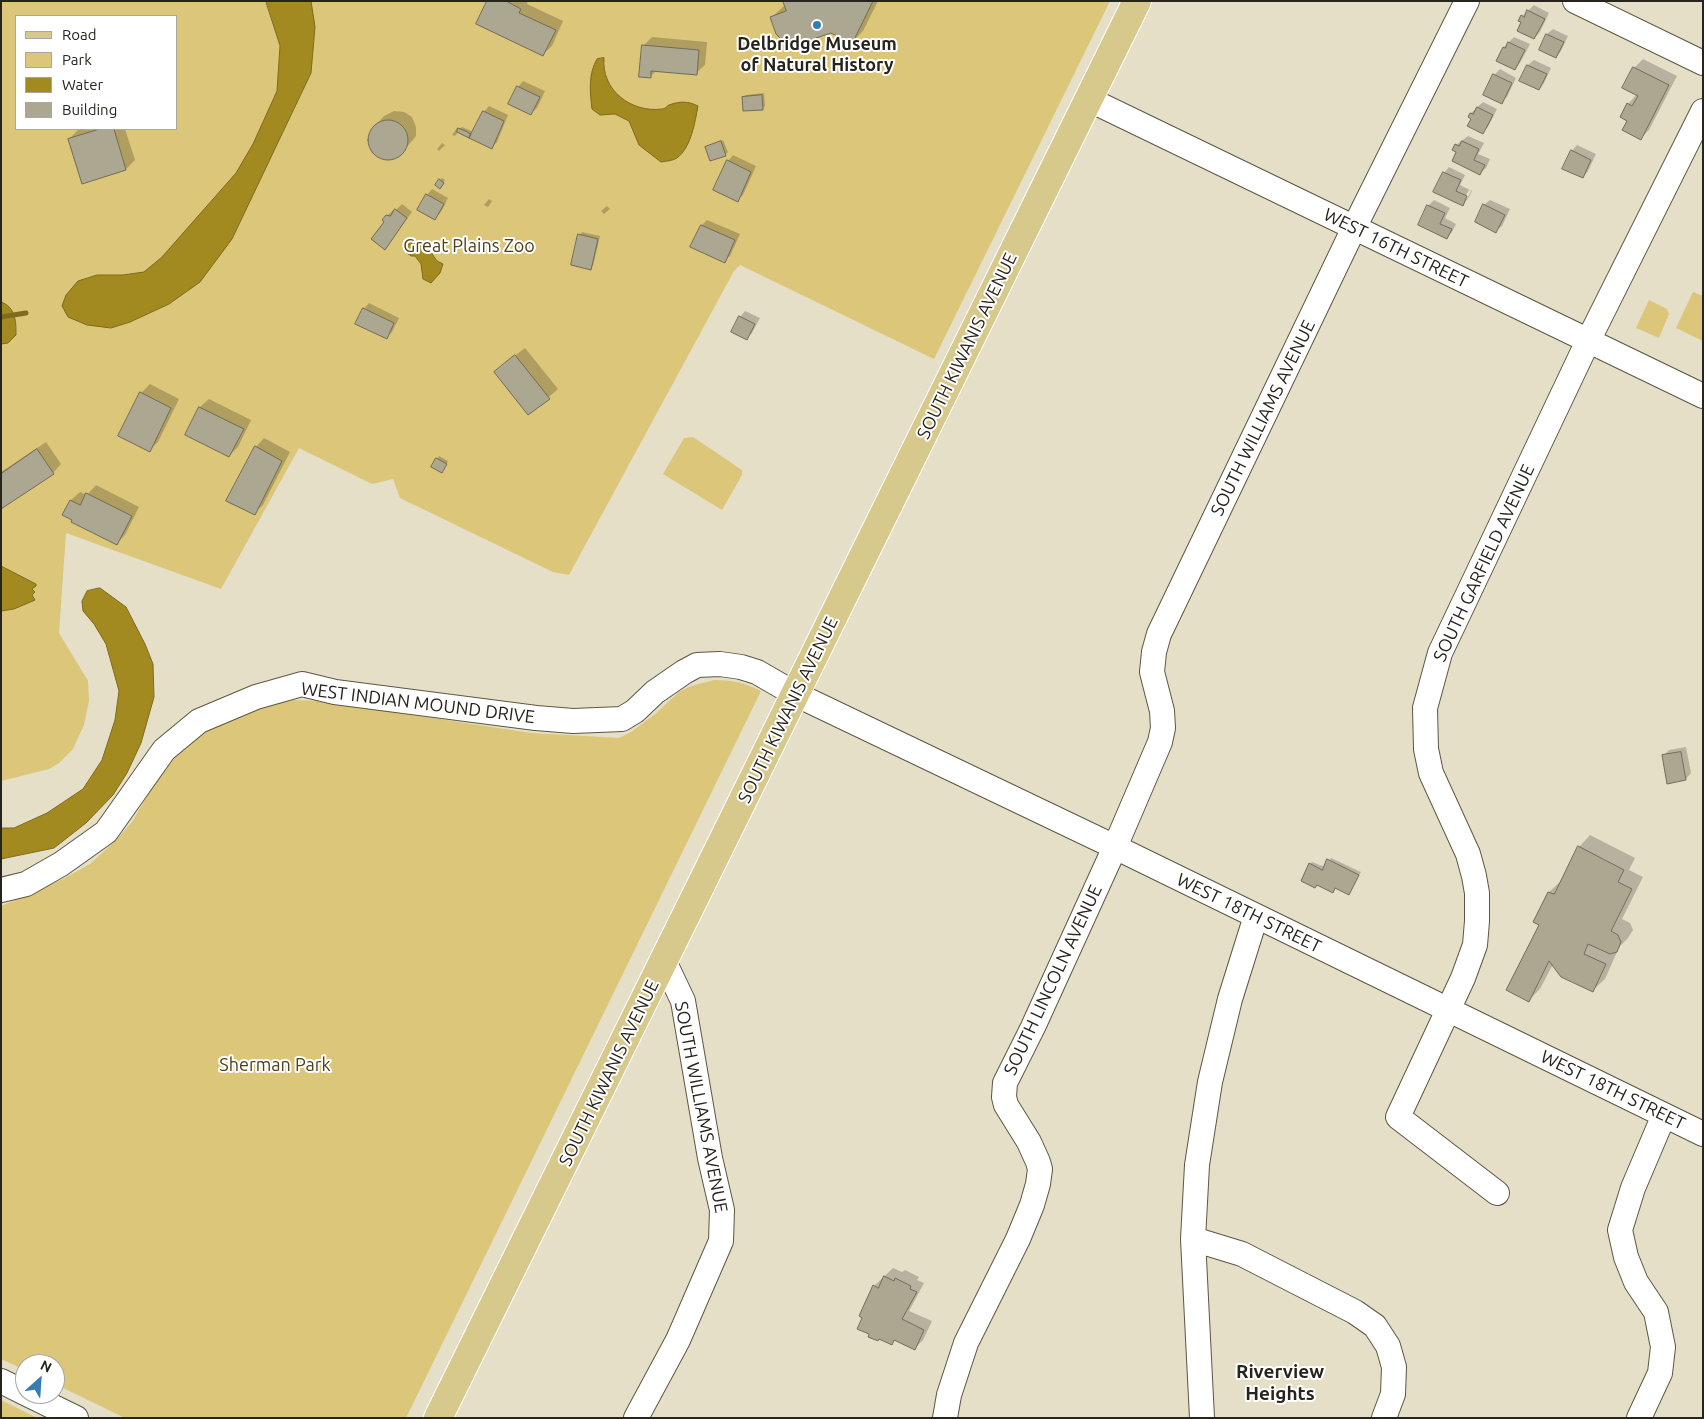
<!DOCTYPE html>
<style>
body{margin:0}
#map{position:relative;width:1704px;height:1419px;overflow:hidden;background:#e5dfc8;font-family:Ubuntu,sans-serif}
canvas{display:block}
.frame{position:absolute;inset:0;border:2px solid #26241c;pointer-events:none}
.legend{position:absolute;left:15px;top:15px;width:162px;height:115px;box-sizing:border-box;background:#fff;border:1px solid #a8a7a4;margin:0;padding:6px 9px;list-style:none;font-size:15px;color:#26241c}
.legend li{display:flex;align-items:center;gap:10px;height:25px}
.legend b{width:25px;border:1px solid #a8a7a4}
.north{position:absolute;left:15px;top:1354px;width:50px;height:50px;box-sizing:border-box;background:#fff;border:1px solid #a8a7a4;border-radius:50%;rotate:26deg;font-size:14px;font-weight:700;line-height:20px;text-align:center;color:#26241c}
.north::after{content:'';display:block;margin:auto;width:18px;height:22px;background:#377db2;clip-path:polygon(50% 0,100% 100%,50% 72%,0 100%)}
</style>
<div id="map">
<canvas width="1704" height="1419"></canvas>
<div class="frame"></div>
<ul class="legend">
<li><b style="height:6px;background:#d7c88c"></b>Road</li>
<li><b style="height:14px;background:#dbc679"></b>Park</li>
<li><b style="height:14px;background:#a38a20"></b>Water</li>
<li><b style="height:14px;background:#aca791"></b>Building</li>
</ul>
<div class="north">N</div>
</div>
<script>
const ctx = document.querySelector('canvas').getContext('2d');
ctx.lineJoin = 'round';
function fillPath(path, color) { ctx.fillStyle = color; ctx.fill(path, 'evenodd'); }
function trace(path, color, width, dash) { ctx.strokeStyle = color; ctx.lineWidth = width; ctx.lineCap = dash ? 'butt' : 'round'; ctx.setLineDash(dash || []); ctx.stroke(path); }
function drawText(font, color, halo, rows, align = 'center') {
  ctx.font = font + ' Ubuntu,sans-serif'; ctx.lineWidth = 4; ctx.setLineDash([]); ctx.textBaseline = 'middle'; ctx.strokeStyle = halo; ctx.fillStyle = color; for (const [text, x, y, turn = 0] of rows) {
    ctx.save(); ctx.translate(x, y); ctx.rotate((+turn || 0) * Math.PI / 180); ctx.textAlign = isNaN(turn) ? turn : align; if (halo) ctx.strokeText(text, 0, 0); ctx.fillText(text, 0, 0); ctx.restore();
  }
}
fillPath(new Path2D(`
 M1 1H1110L934 359 740 265 734 271 569 575 553 572 400 498 393 479 372 484 299 448 221 589 66 533 59 633 88 681 89 701 84 725 73 749 59 763 49 769 1 781ZM16 16H176V129H16Z
 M1693 292 1703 296V341L1676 328Z
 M1649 300 1667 309 1669 314 1659 338 1636 328Z
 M693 437 742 470V475L722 510 663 474 684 438Z
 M714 680C731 680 746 683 761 691L406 1418H125L55 1384V1364H25V1370L1 1359V906L63 879 90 864 113 843 132 822 154 784 177 755 216 723 236 714 274 704 293 700 321 701 531 733 619 738 631 732 654 715 679 692 691 686Z
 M1 1400 37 1418H1Z`), '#dbc679');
const water = new Path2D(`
 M266 1H311L315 27 311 73 232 239 200 282 169 304 130 322 111 328 87 325 68 317 62 306 66 295 78 281 97 275H123L144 272 162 257 236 173 253 144 277 91 280 46Z
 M604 58C601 90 631 113 662 109 667 108 665 107 669 105 680 101 688 101 698 106 695 122 691 148 677 158 672 161 666 161 661 162L639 145 629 121 615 114 600 115 592 109C590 92 588 74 597 59Z
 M419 242 430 251 437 261 443 264 440 273 431 283 423 279 421 264 415 256H411L406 252 404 247 410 243Z
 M1 302C16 307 16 322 16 335L8 343 1 344Z
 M1 566 36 584V586L32 589 35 592 32 595 35 600 14 609 1 611Z
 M100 588 126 607 145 644 153 664 154 697 141 743 127 773 113 795 86 823 54 848 1 859V828H14L47 813 83 789 102 760 115 720 119 691 106 644 94 624 83 611 82 601 87 591Z`);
fillPath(water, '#a38a20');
trace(water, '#7e6b1f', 1);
fillPath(new Path2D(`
 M488 1H528L527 4 563 21 552 46 543 54Z
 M784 1H878L863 31 852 42 831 32 822 34 809 49 772 17 785 5Z
 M1534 5 1549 13 1540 32 1534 38 1522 16Z
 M1553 29 1568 36 1561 51 1556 57 1540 50 1547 34Z
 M652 37 707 42 705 65 696 73 657 70 650 77 643 46Z
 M1514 37 1530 44 1520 63 1515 69 1497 60 1504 47Z
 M1643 59 1677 76 1649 130 1641 138 1629 120 1628 104 1637 94 1634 68Z
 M1534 60 1551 68 1544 83 1539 89 1521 80 1528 65Z
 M1500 69 1516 78 1507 97 1501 102 1494 75Z
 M523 81 545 91 537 108 531 113 518 87Z
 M764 93 765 106 762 109 743 97 746 95Z
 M1483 102 1497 109 1488 127 1483 132 1471 113Z
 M489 106 508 115 497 142 492 147 459 131 455 136 452 135 457 128 459 129 462 127 474 132 484 112Z
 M394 111 404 112 412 117 416 127V136L401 154 392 159 381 158 372 153 368 143 369 133 384 116Z
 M83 129H125L135 160 126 169 83 182 69 139 78 130Z
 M1468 136 1484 143 1478 154 1490 159 1486 168 1480 173 1456 145Z
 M723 140 728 152 725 155 707 147Z
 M442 143 445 145 439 151 437 149Z
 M1577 145 1596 154 1588 171 1583 177 1572 151Z
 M733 155 756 166 743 195 737 200 728 161Z
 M1449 167 1465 175 1460 185 1472 191 1468 199 1463 204 1444 173ZM1469 190 1471 191 1467 199H1464Z
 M442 178 445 180 442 185 440 180Z
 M432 189 448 198 441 212 435 218 427 195Z
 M489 199 492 201 488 207 484 205Z
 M1434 200 1450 208 1445 218 1456 224 1452 232 1447 237 1428 206Z
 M1490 200 1510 209 1502 226 1496 231 1484 205Z
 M402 204 412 212 385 248 387 216 393 210 395 211Z
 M607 206 610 209 604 214 601 211Z
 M707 220 740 234 730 256 724 261 692 247 702 225Z
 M582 232 600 236 593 266 590 268 580 235Z
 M369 303 399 318 392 332 387 337 364 309Z
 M745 311 760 318 752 333 747 338 740 317Z
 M525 348 558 389 529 414 504 364Z
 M150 384 179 399 158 442 149 450 141 393Z
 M209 399 251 420 238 447 229 456 187 434 200 407Z
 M264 438 290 452 263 505 254 513 256 447Z
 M46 442 61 464 53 473 1 508V472Z
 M439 456 448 461 444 469 437 459Z
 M96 485 139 507 125 535 117 543 64 515 71 500 80 492 87 495Z
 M1686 747 1691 773 1686 779 1663 756 1669 750Z
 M1590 835 1635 858 1629 870 1643 877 1622 919 1630 923 1633 930 1628 938 1615 951 1617 952 1605 979 1593 990 1553 964 1540 989 1529 1000 1540 924 1549 892 1561 881 1579 847Z
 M1331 858 1361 872 1349 894 1336 887 1332 891 1310 864 1312 862 1325 867Z
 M893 1268 902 1272 905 1270 919 1277 917 1280 924 1283 909 1311 932 1321 923 1340 915 1348 896 1339 892 1343 874 1286Z`), '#0003');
trace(new Path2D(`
 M1 317 26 313`), '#7e6b1f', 5);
const building = new Path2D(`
 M487 1H506L521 9 519 13 556 30 543 56 476 24Z
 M783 1H873L852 44 831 33 816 38 810 50 797 44 785 43 776 34 770 17 786 11Z
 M1527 10 1545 19 1534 39 1517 31 1521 22 1518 21 1521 15 1524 17Z
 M1546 34 1564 42 1556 58 1539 50Z
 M1508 42 1525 50 1515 70 1496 61 1503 47 1505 48Z
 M642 45 699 50 697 75 651 71V78L639 77Z
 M1527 65 1547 74 1539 90 1519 81Z
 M1633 67 1669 85 1641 140 1622 130 1627 121 1620 117 1627 103 1632 106 1638 96 1622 88Z
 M1493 74 1512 83 1502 104 1483 95Z
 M517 86 540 97 531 115 508 104Z
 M762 95 763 110 743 111 742 97Z
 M1477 107 1493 115 1483 134 1467 126 1471 119 1468 117 1470 113 1473 114Z
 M483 111 504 121 492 149 469 138Z
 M368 140a20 20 0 1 1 40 0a20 20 0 1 1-40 0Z
 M458 128 468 132V133L471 134 469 138 457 132Z
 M100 129H114L126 170 82 184 68 139Z
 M721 141 726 156 710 161 705 147Z
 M1462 141 1479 149 1474 160 1485 165 1480 175 1452 161 1456 152 1452 150 1455 144 1459 146Z
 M1571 150 1591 160 1583 178 1562 169Z
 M727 160 751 172 738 202 713 190Z
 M1443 172 1461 180 1456 191 1467 196 1463 206 1433 192Z
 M439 179 444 183 440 189 435 185Z
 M426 194 444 204 435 220 417 210Z
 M1483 204 1505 215 1496 233 1475 222Z
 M1427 205 1445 213 1440 224 1452 229 1447 239 1418 225Z
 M395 209 407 218 385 250 371 239 384 222 382 220 386 215 390 216Z
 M701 225 735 240 725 263 690 247Z
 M578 234 598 239 591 270 571 265Z
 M363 308 394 323 387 339 355 324Z
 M739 316 755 324 747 340 731 332Z
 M515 355 550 399 528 415 494 372Z
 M140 392 171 408 150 452 118 436Z
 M199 407 244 429 229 457 185 435Z
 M255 446 282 461 255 515 226 501Z
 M37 449 54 474 1 509V474Z
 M436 458 447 464 442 473 431 467Z
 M86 493 132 516 117 545 71 522 72 520 62 515 70 500 80 505Z
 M1681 752 1686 780 1667 784 1662 755Z
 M1578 846 1624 870 1618 882 1632 889 1611 931 1618 935 1621 942 1617 952 1610 954 1588 944 1584 954 1606 964 1593 992 1561 977 1549 961 1529 1002 1506 990 1539 925 1533 922 1548 892 1554 894Z
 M1327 859 1359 875 1349 895 1335 888 1333 893 1317 885 1315 888 1301 881 1309 863 1322 870Z
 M884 1276 894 1281 895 1278 911 1286 910 1289 917 1292 902 1319 924 1330 915 1350 894 1340 892 1345 879 1339 878 1341 868 1337 869 1334 857 1329 862 1318 859 1316 873 1285 878 1288Z`);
fillPath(building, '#aca791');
trace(building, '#726c58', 1);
const minor = new Path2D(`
 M1575 1 1703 63
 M1088 99 1703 396
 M1 890 26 884 61 864 106 832 164 750 199 721 256 697 302 684 335 692 536 718 573 721 622 719 635 711 655 692 684 672 697 665 720 664 741 667 757 672 795 694 1115 847 1703 1134
 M1497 1193 1398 1117 1463 978 1475 945 1477 921V893L1474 876 1468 854 1431 773 1426 749 1425 708 1440 653 1588 341 1703 111
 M1193 1239 1242 1254 1355 1312 1375 1326 1388 1346 1394 1367 1393 1394 1384 1418
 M1 1381 25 1393
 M27 1394 76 1418
 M636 1418 678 1340 721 1241 722 1210 710 1158 683 1001 664 961
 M945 1418 949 1395 966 1343 1018 1239 1032 1205 1038 1184 1040 1169 1038 1162 1029 1142 1006 1105 1004 1097 1005 1083 1033 1027 1115 847 1160 742 1163 728 1162 711 1152 672 1154 652 1159 634 1354 228 1467 1
 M1202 1418 1193 1239 1197 1165 1210 1082 1230 999 1256 916
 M1639 1418 1660 1373 1663 1347 1656 1312 1636 1282 1626 1257 1620 1230 1633 1188 1664 1115`);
const major = new Path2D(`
 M438 1418 1137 1`);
trace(minor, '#5c5743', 26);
trace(major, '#fff', 30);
trace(minor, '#fff', 24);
trace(major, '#d7c88c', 28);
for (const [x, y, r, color] of [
 [817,25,5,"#377db2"]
]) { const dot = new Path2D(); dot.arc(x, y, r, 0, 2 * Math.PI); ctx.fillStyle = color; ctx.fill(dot); trace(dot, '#fff', 2); }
drawText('bold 18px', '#26241c', '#fff', [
 ["Delbridge Museum",817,44],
 ["of Natural History",817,65]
]);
drawText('18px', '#4c4118', '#fff', [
 ["Great Plains Zoo",469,246],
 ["Sherman Park",275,1065]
]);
drawText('18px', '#26241c', '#fff', [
 ["WEST 16TH STREET",1396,248,26],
 ["SOUTH KIWANIS AVENUE",967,346,-64],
 ["SOUTH WILLIAMS AVENUE",1263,418,-64],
 ["SOUTH GARFIELD AVENUE",1484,563,-65],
 ["WEST INDIAN MOUND DRIVE",418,703,7],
 ["SOUTH KIWANIS AVENUE",788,710,-64],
 ["WEST 18TH STREET",1249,913,26],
 ["SOUTH LINCOLN AVENUE",1053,980,-65],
 ["SOUTH KIWANIS AVENUE",609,1073,-64],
 ["WEST 18TH STREET",1613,1090,26],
 ["SOUTH WILLIAMS AVENUE",701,1107,79]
]);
drawText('bold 19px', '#26241c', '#fff', [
 ["Riverview",1280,1372],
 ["Heights",1280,1394]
]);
</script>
